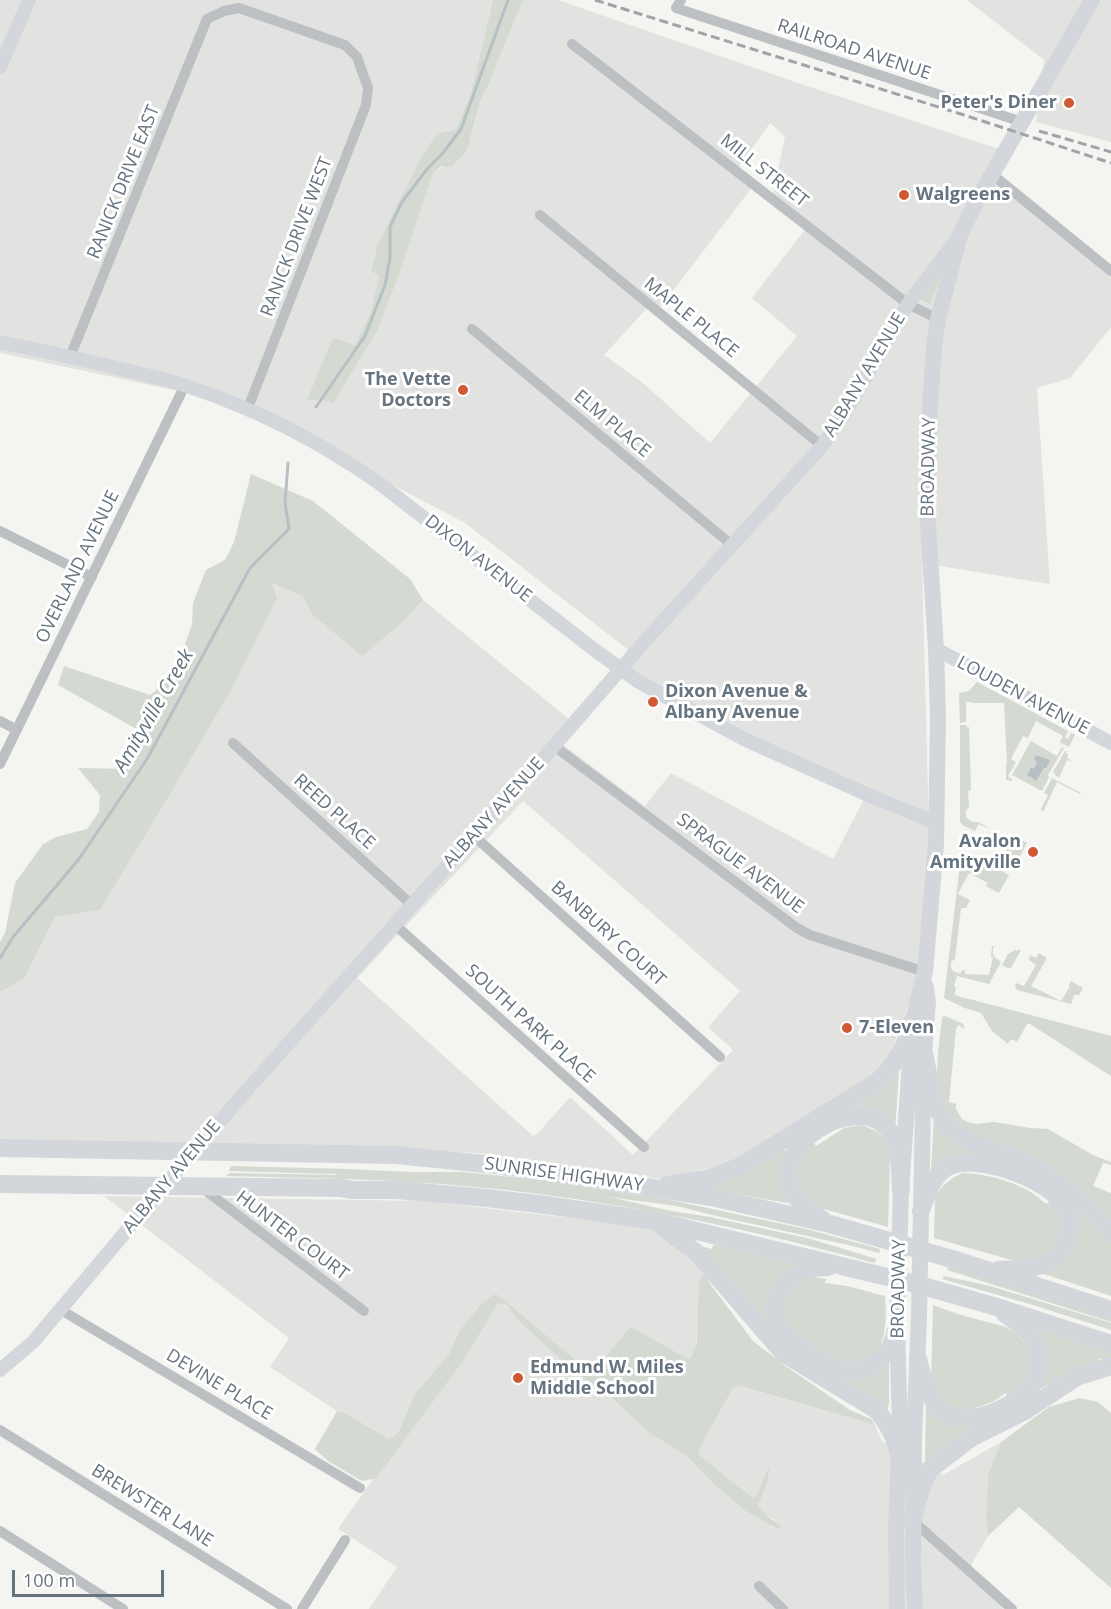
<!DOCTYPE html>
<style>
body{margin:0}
#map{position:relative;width:1111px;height:1609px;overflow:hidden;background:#f4f4f1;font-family:"Open Sans",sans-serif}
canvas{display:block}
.scale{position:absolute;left:12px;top:1570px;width:152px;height:27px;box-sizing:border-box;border:3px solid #66747f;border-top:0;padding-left:8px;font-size:18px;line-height:21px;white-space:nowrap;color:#66747f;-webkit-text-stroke:4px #fff;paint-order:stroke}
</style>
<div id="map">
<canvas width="1111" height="1609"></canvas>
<div class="scale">100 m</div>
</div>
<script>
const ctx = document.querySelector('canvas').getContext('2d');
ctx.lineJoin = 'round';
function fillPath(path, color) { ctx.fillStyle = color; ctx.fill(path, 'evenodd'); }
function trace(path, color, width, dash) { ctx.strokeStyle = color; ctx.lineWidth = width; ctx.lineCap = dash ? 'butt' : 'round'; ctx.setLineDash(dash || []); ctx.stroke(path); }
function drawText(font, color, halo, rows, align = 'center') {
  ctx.font = font + ' "Open Sans",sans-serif'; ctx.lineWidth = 6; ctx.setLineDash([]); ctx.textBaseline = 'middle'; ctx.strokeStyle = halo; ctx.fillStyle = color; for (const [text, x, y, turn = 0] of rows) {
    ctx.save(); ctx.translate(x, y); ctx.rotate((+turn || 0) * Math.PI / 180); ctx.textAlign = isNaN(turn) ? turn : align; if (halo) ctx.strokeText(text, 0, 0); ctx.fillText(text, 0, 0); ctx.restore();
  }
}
fillPath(new Path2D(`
 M0 0H493L471 93 456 131 440 133 433 139 419 161 378 243 371 270 379 276 370 314 355 345 333 337 308 400 327 401 403 263 433 173 467 151 480 101 487 88 523 0H558L798 83 1002 150 990 170 1111 277V327L1070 378 1037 388 1050 584 922 563 929 831 919 976 885 1068 732 1163 662 1179 479 1153 294 1146 0 1141V992L24 979 55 917 100 910 162 808 230 692 271 582 302 596 312 614 406 619 423 600 570 720 554 738 645 806 671 773 833 859 864 799 620 673 635 655 465 523 285 428 230 402 0 353ZM770 123 785 137 773 193 810 223 752 298 797 336 710 443 643 383 604 355 648 307 656 313 753 186 735 172ZM523 801 619 884 740 991 708 1027 733 1050 633 1155 570 1097 537 1134 533 1136 357 978Z
 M967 0H1111V142L1036 122 1044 60Z
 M104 1196 424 1201 656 1228 682 1245 706 1277 695 1350 692 1356 687 1359 631 1327 627 1330 596 1369 590 1372 497 1294 493 1295 459 1331 449 1354 414 1395 398 1433 389 1439 345 1413 337 1411 270 1367 289 1338Z
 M498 1300 774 1528 779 1530 782 1528 773 1519 762 1512 758 1505 765 1473 761 1488 753 1498 699 1455 700 1448 733 1388 739 1386 875 1425 882 1441 943 1475 1001 1442 988 1475 986 1518 988 1536 971 1565 1003 1609H369L397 1567 338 1529Z`), '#e2e3e1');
fillPath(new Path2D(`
 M493 0H523L487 88 480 101 467 151 451 167 442 166 433 173 403 263 378 329 333 403 327 401 307 400 333 337 355 345 370 314 379 276 371 271 378 243 419 161 433 139 440 133 456 130 471 93Z
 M948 258 930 304 916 297Z
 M251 474 313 501 410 579 423 600 406 619 362 656 312 614 302 596 272 583 277 599 230 692 162 808 100 910 55 917 24 979 0 992V942L5 933 15 883 43 844 56 837 87 829 99 812 100 795 78 768 129 769 140 731 58 685 64 666 150 695 174 676 192 624 193 603 206 570 225 560 234 542Z
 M977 682 1068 731 1065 738 1068 739 1071 733 1075 735 1069 747 1060 742 1063 736 1036 721 1028 738 1023 736 1011 759 1016 762 1008 776 1012 779V781L1006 780V763H1007L1004 703H972V702H966V722L960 723 959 693 969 691Z
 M960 725H966L967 727H969L971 790 968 791 969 807 966 810V817L972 822H979L987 827V828L979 824 975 831 964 826 960 822Z
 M1031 741 1057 756 1062 747 1064 748 1048 775 1049 777 1042 791 1012 775Z
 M1065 751H1067L1066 753 1068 755 1067 758 1072 761 1067 760 1059 778 1055 775V773L1053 772Z
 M1052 778 1081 793 1080 794 1057 782 1043 812 1041 809 1048 795 1044 793Z
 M1023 841 1027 843 1016 863 1013 861 1006 850 1009 843 1019 848Z
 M969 856 978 858 1009 875 999 893 986 886 988 883 969 873 958 894 970 900 966 908H961L955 959 951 962V968L954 972 960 973 963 970H965V974L989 975 993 957H991L992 946H994C991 953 994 958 1001 962L989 984 957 976 954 986 956 988 954 995 1111 1036V1076L1030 1024H1027L1017 1042 1011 1039 1008 1044 992 1031 981 1013 965 1008 944 998 960 864 964 858Z
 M1019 949 1021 950 1011 968H1008L1002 965 1008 954 1015 950 1018 951Z
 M1039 953 1047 958 1031 986 1061 1001 1070 986 1069 985 1071 981 1083 988 1079 995H1074L1071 1004 1017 990 1015 986 1016 983 1024 986 1036 965 1029 960 1030 955 1036 958Z
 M945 1016 963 1024 964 1026V1029L958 1025 956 1029 949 1102 956 1104V1109L962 1119 968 1122 975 1124 994 1122 1030 1128 1048 1129 1093 1155 1111 1162V1165L1103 1163 1093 1186 1111 1193V1226L962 1128C955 1120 947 1112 943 1102 932 1079 940 1041 942 1017Z
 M897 1071 899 1073 895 1130 844 1110 858 1105V1099Z
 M934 1116 979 1153 978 1157 931 1172Z
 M861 1125C879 1131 887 1136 890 1156L888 1227 817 1207 803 1197 795 1174 802 1153 813 1142 816 1146 844 1128Z
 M782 1147 789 1155 794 1204 763 1199 700 1186Z
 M231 1166 347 1169 411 1172H462L532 1179 665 1199 806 1229 880 1249 879 1253 853 1246 712 1215 677 1206 609 1197 671 1211 710 1217 807 1238 877 1259 874 1263C743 1227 611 1200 476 1187 393 1179 310 1178 226 1176L230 1173 336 1175V1174L229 1171Z
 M963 1173C993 1175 1024 1183 1046 1204L1051 1201 1061 1214 1060 1242 1035 1261H1015L934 1238 935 1198C941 1185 950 1179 963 1173Z
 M1076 1202 1097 1223 1111 1243V1296L1035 1271 1050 1266 1070 1207Z
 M713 1245 730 1246 799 1262 771 1322 768 1323 703 1249 705 1247 712 1249Z
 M949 1266 1111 1315V1322L947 1270Z
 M703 1275 706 1277 711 1285 753 1341 784 1365 850 1410 871 1419 875 1425 740 1386 733 1388 700 1448 699 1455 753 1498C763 1489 762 1476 770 1466L767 1483 758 1505C763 1515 774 1520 782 1527L779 1530 746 1511 715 1485 686 1455 651 1434 611 1397 569 1367 518 1320 506 1305 498 1303 463 1361 376 1478 364 1481 360 1480 328 1461 315 1449 337 1411 345 1413 389 1439 398 1433 414 1395 449 1354 459 1331 480 1306 493 1295 497 1294 590 1372 596 1369 627 1330 631 1327 688 1359 692 1356 697 1341 699 1281Z
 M944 1276 990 1286 1111 1323V1330L1033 1305 942 1279Z
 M812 1277 826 1279 825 1283 847 1286 885 1296C887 1319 888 1363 854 1364 849 1364 841 1360 835 1359L830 1362 796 1340 782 1320 784 1293 792 1282Z
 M933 1305 958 1314 1006 1327 1016 1333 1027 1346H1032L1029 1381 1008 1400 1006 1393 992 1402 973 1409 961 1411 941 1401 931 1382Z
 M1037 1329 1111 1352V1361L1105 1362 1100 1358 1099 1360 1100 1364 1050 1391 1047 1385 1042 1389 1038 1388 1042 1341 1043 1337H1039Z
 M889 1361V1403L887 1411 846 1382V1380L841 1377Z
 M1080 1398 1098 1402 1111 1413V1588L1019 1507 988 1536 986 1518 988 1475 1001 1442 1049 1407Z
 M926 1405 989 1417 925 1462Z`), '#d4d9d1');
fillPath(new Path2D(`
 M1036 755 1050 760 1046 768H1044L1036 781 1030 776 1029 777 1027 776 1031 767 1034 769 1037 762 1034 760Z`), '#b7c0c5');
trace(new Path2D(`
 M316 407 365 336 385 285 390 258V227L402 202 428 168 443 153 461 129 508 0
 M0 958 13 937 79 859 147 759 250 568 289 529 285 503 288 463`), '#b7c0c5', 3);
trace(new Path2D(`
 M681 0 676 8 1022 122
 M572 44 886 287 908 304 938 319
 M993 175 1111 271
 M540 215 822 446
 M472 329 732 545
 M70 357 207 19 224 11 239 8 345 45 357 57 368 88 366 105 248 408
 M0 531 92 577
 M0 721 17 730
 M233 743 412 905
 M554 746 797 928 810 935 925 972
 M0 764 185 385
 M474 836 720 1057
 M394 924 644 1147
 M201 1187 364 1311
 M61 1310 360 1488
 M0 1430 287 1609
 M913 1521 1012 1609
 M0 1531 123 1609
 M759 1586 783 1609
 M302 1609 345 1540`), '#bcc0c3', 10);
trace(new Path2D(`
 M0 67 29 0
 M0 342C45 351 89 361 134 372 152 377 170 380 187 386 258 410 317 440 379 483L596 651 639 682 744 739 875 798 937 823
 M936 649 1111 743
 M0 1370 33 1342 193 1152 254 1082 554 746 645 641 822 446 848 408 908 304 958 238`), '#d3d7db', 14);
trace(new Path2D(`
 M897 1609 896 1528 900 1426 897 1327 901 1191 913 1020 925 972 936 843 938 718 936 649 927 509 930 408 934 346 938 319 960 235 975 204 1092 0
 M915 1609 913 1567 914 1440 919 1316 924 1053 928 1002 926 987`), '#d3d7db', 16);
trace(new Path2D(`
 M924 1053C929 1075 931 1104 945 1122 963 1144 990 1148 1014 1158 1053 1175 1085 1200 1111 1233
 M0 1148 396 1155 495 1165 595 1179 711 1197 830 1224 959 1261 1111 1310
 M0 1184 341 1188 353 1190H397L487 1198 546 1205 655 1221 912 1283 997 1307 1111 1344
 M667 1185 707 1179 739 1167 877 1082C889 1070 899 1059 905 1043 908 1035 908 1027 913 1020
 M921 1211C926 1196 932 1177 946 1168 972 1151 1046 1178 1062 1203 1070 1213 1071 1230 1066 1242 1062 1252 1054 1260 1044 1264 1030 1270 1013 1269 998 1270
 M823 1220C814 1213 802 1206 795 1196 762 1149 856 1089 888 1129 901 1145 900 1171 901 1191
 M661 1226 697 1253 783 1353 875 1409C887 1421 896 1439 899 1455
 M828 1267C821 1268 813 1267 806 1270 784 1277 768 1303 779 1325 786 1339 801 1348 813 1356 834 1371 858 1379 880 1359 884 1355 889 1351 891 1345 894 1339 895 1333 897 1327
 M918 1359C923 1377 927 1400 943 1412 951 1417 961 1419 970 1418 987 1417 1021 1402 1031 1387 1040 1373 1041 1348 1030 1335 1024 1327 1014 1320 1005 1314
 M912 1521 921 1489 929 1470 971 1438 1025 1411 1077 1377 1111 1366`), '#d3d7db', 18);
trace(new Path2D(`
 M595 0 964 115 1111 163
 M1039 131 1111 152`), '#9ea4a8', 3, [9, 4.5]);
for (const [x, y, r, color] of [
 [1069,103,6,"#d05935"],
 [904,195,6,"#d05935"],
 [463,390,6,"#d05935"],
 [653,702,6,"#d05935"],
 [1033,852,6,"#d05935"],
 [847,1028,6,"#d05935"],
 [518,1378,6,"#d05935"]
]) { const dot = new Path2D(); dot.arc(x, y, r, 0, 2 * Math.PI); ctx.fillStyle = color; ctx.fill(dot); trace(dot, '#fff', 2); }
drawText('18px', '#66747f', '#fff', [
 ["RAILROAD AVENUE",854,50,18],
 ["MILL STREET",764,171,38],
 ["RANICK DRIVE EAST",124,182,-68],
 ["RANICK DRIVE WEST",297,237,-69],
 ["MAPLE PLACE",691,318,39],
 ["ALBANY AVENUE",865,375,-59],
 ["ELM PLACE",612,424,40],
 ["BROADWAY",929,467,-89],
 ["DIXON AVENUE",478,559,38],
 ["OVERLAND AVENUE",78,567,-64],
 ["LOUDEN AVENUE",1023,696,28],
 ["REED PLACE",334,812,42],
 ["ALBANY AVENUE",494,813,-48],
 ["SPRAGUE AVENUE",740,864,37],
 ["BANBURY COURT",608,934,42],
 ["SOUTH PARK PLACE",530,1024,42],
 ["SUNRISE HIGHWAY",564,1175,8],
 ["ALBANY AVENUE",172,1177,-50],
 ["HUNTER COURT",292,1236,37],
 ["BROADWAY",899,1289,-89],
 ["DEVINE PLACE",219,1385,31],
 ["BREWSTER LANE",152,1506,32]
]);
drawText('bold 18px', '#66747f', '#fff', [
 ["Peter's Diner",1057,103,"right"],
 ["Walgreens",916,195],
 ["The Vette",451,380,"right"],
 ["Doctors",451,401,"right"],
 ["Dixon Avenue &",665,692],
 ["Albany Avenue",665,713],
 ["Avalon",1021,842,"right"],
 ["Amityville",1021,863,"right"],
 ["7-Eleven",859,1028],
 ["Edmund W. Miles",530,1368],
 ["Middle School",530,1389]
], 'left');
drawText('italic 20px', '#62757c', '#fff', [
 ["Amityville Creek",154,711,-60]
]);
</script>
